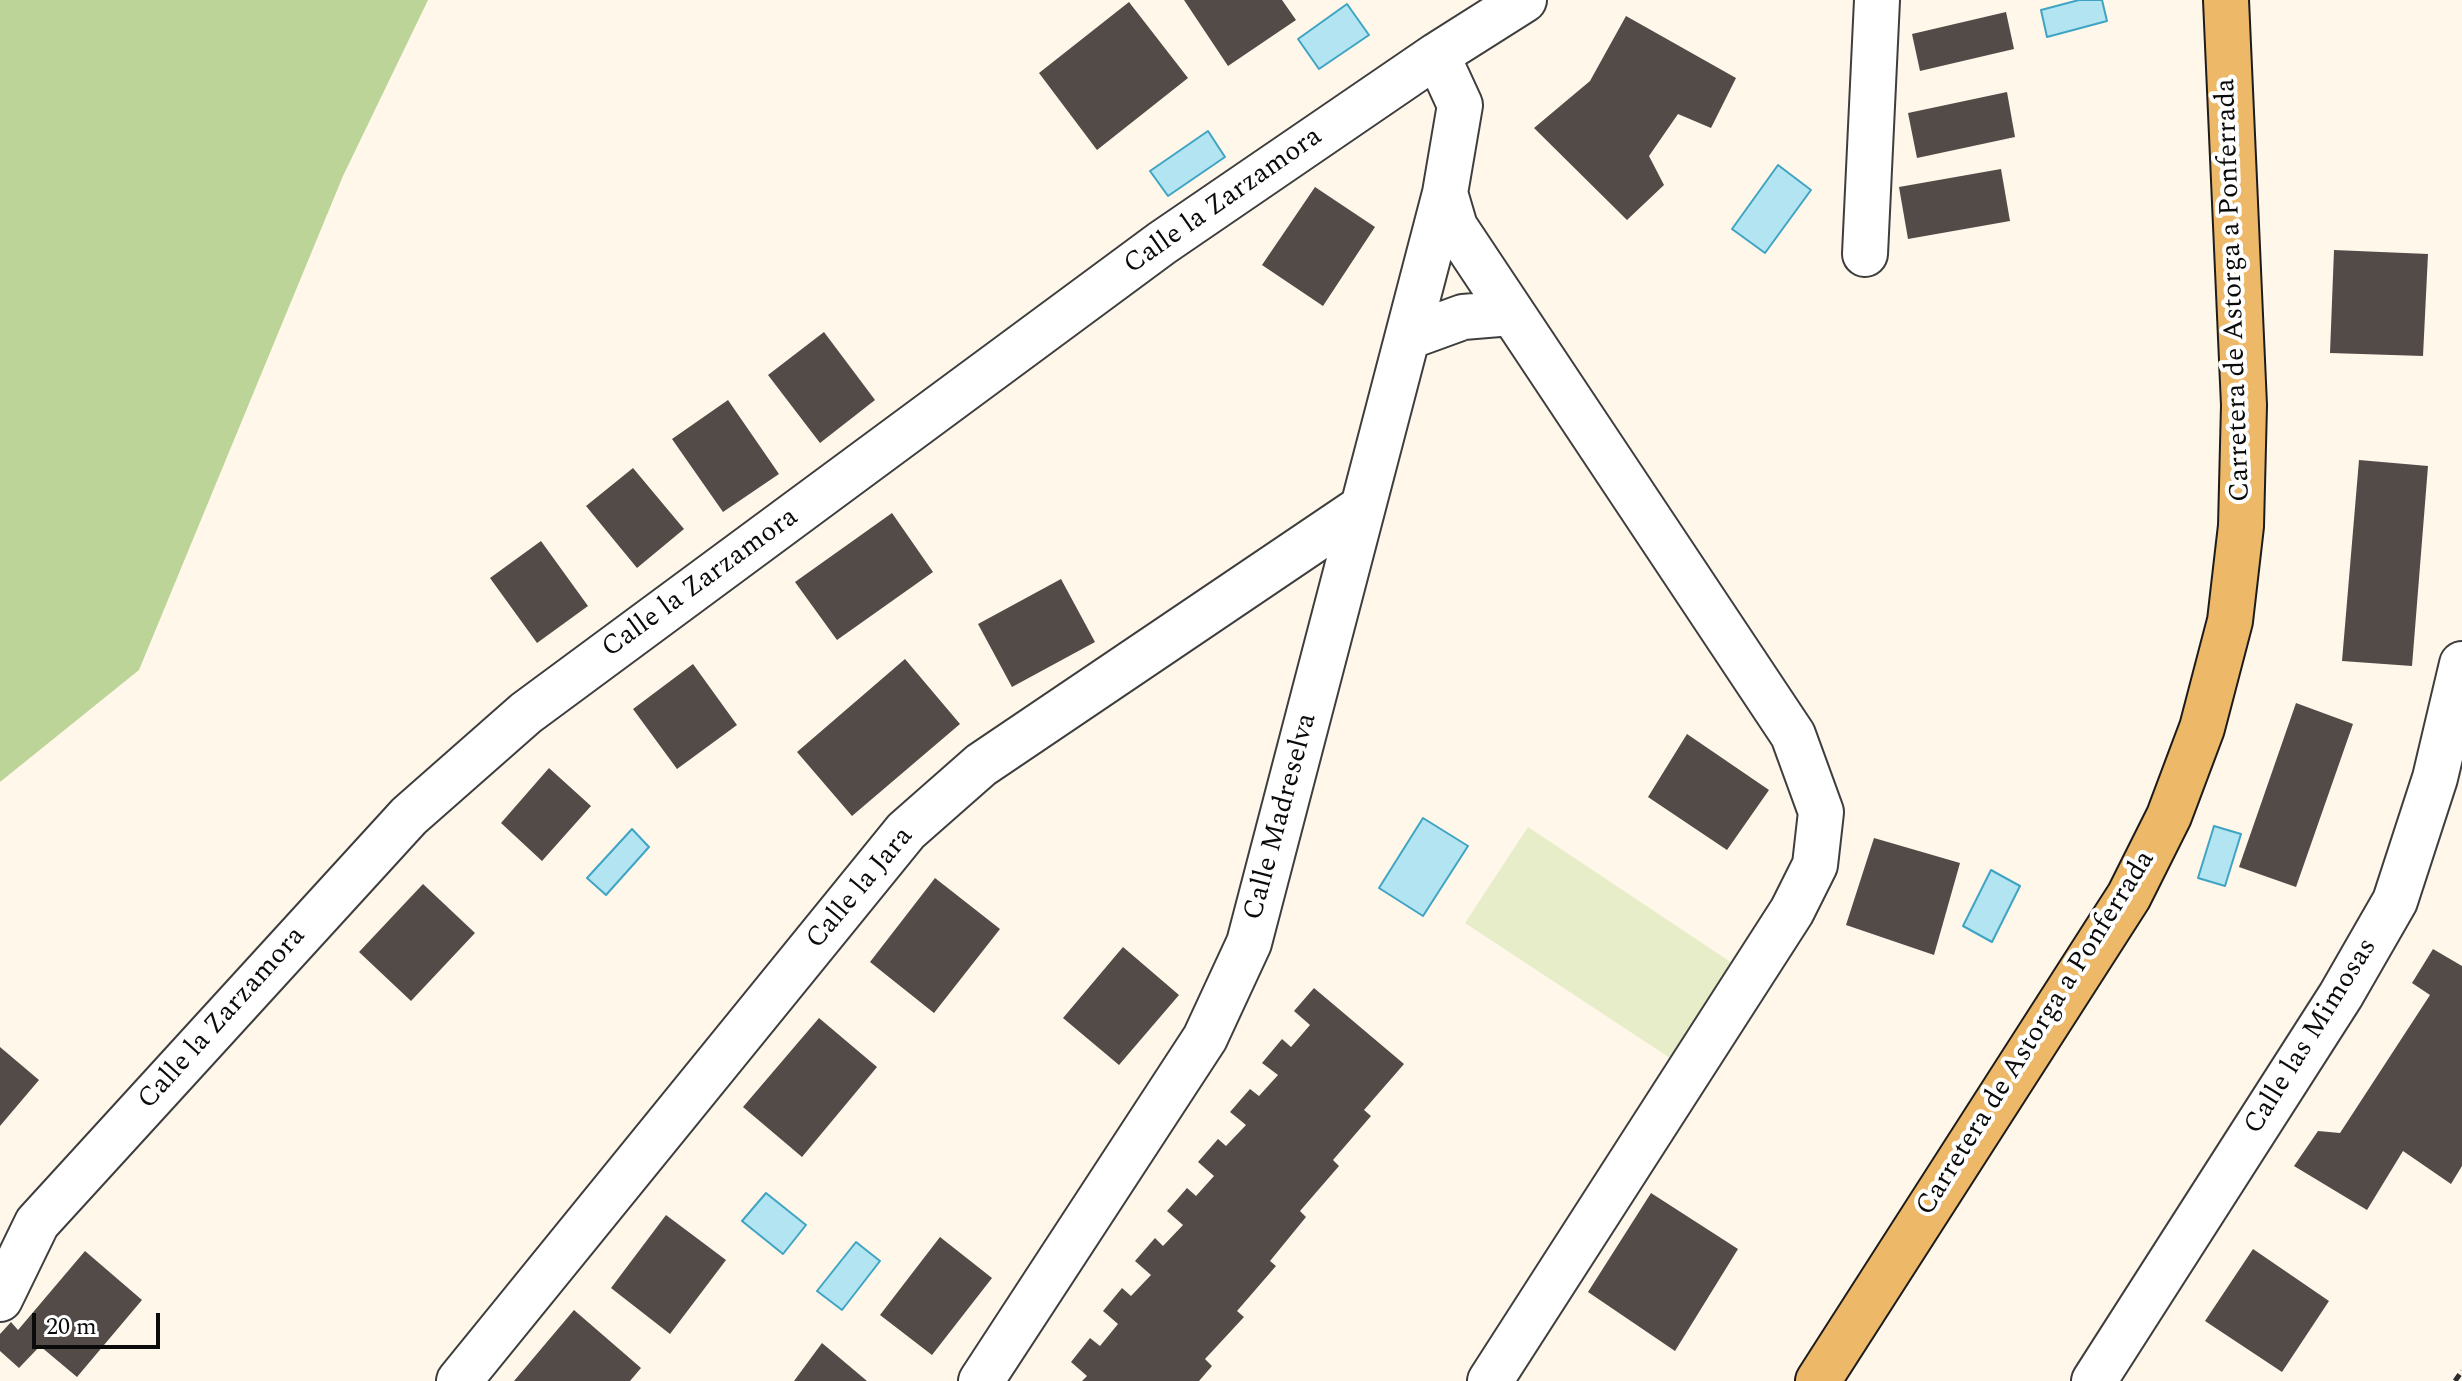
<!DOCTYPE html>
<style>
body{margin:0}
#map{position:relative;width:2462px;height:1381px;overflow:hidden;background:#fef7ea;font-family:Spectral,serif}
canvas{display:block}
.scale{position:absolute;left:32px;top:1313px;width:128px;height:36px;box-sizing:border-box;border:4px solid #0b0b0b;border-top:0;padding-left:10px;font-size:24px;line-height:28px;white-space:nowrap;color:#0b0b0b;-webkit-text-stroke:6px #fff;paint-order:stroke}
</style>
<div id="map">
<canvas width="2462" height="1381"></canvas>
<div class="scale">20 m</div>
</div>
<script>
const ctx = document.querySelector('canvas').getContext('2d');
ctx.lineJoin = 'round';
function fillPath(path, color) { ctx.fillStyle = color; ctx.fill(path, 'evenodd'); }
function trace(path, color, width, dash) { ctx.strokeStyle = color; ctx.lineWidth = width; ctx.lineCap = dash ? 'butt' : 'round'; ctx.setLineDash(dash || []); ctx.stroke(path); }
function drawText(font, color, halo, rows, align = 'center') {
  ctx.font = font + ' Spectral,serif'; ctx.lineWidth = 8; ctx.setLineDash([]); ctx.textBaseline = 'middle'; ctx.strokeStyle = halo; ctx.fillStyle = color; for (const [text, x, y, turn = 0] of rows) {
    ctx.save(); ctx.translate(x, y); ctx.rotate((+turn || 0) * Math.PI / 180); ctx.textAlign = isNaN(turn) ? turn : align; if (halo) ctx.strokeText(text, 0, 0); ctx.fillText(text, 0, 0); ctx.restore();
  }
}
fillPath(new Path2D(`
 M0 0H428L343 176 139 670 0 782Z`), '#bdd498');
fillPath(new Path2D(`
 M1528 827 1732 963 1670 1058 1465 923Z`), '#e6edc8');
const water = new Path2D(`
 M2079 0H2102L2107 21 2047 37 2041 10Z
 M1347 4 1369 35 1319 69 1298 39Z
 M1208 131 1225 157 1168 196 1150 171Z
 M1778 165 1811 190 1765 253 1732 229Z
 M1423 818 1468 846 1423 916 1379 888Z
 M2214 826 2241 834 2225 886 2198 878Z
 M632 829 649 847 606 895 587 878Z
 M1991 870 2020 886 1992 942 1963 926Z
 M766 1193 806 1225 783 1254 742 1221Z
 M856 1242 880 1261 842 1310 817 1291Z`);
fillPath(water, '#b3e4f1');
trace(water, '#3fa4c3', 2);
fillPath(new Path2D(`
 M1184 0H1282L1296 20 1228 66Z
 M1129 2 1188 78 1097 150 1039 73Z
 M2006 12 2014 49 1920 71 1912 34Z
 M1626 16 1736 78 1711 128 1678 114 1649 156 1664 185 1627 220 1534 128 1590 81Z
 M2007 92 2015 137 1917 158 1908 113Z
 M2001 169 2010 221 1908 239 1899 187Z
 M1315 187 1375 227 1323 306 1262 265Z
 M2334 250 2428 254 2423 356 2330 353Z
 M824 332 875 400 820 443 768 375Z
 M728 400 779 474 723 512 672 439Z
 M2359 460 2428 466 2412 666 2342 661Z
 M633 468 684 529 637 568 586 506Z
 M892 513 933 572 837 640 795 582Z
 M541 541 588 606 537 643 490 578Z
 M1061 579 1095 642 1012 687 978 624Z
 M905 659 960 724 852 816 797 752Z
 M693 664 737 725 677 769 633 709Z
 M2296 703 2353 724 2296 887 2239 867Z
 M1687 734 1769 790 1727 850 1648 797Z
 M549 768 591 806 542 861 501 823Z
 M1874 838 1960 863 1934 955 1846 925Z
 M935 878 1000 929 934 1013 870 962Z
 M423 884 475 933 411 1001 359 952Z
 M1123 947 1179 995 1119 1065 1063 1018Z
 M2433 949 2462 966V1166L2451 1184 2403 1151 2367 1210 2294 1166 2318 1131 2340 1133 2430 995 2412 983Z
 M1314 988 1404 1064 1364 1110 1371 1116 1333 1160 1339 1166 1300 1211 1306 1217 1270 1261 1276 1266 1237 1311 1244 1317 1205 1359 1212 1366 1199 1381H1082L1087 1376 1071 1362 1090 1338 1100 1346 1118 1324 1103 1311 1122 1288 1131 1296 1151 1275 1135 1261 1155 1238 1163 1246 1183 1225 1167 1211 1187 1188 1196 1196 1214 1176 1198 1162 1218 1139 1226 1146 1246 1125 1230 1112 1250 1089 1259 1096 1278 1075 1262 1063 1282 1039 1291 1047 1310 1025 1294 1011Z
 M819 1018 877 1067 802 1157 743 1107Z
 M0 1047 39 1080 0 1126Z
 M1651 1193 1738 1249 1675 1351 1588 1292Z
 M666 1215 726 1260 670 1334 611 1288Z
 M940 1237 992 1278 932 1355 880 1315Z
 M2253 1249 2329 1301 2282 1372 2205 1321Z
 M85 1251 142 1300 77 1377 40 1346 19 1368 0 1351V1334L11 1322 18 1330Z
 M574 1310 641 1368 630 1381H514Z
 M822 1343 867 1381H794Z`), '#534b48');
const minor = new Path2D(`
 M1437 55 1460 105 1445 193 1455 227 1793 735 1821 812 1815 865 1792 911 1490 1381
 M1865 254 1877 0
 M1408 337 1463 317 1511 313
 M0 1299 37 1223 409 816 526 713 1162 243 1437 55 1524 0
 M459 1381 906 831 981 765 1363 507
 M981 1381 1205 1038 1249 943 1445 193
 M2094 1381 2341 995 2395 901 2435 778 2462 664`);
const major = new Path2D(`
 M1818 1381 2129 896 2169 816 2202 728 2230 621 2241 526 2244 405 2226 0`);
trace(minor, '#3e3e3e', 48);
trace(major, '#1c1c1c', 48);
trace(new Path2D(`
 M2455 1381 2462 1371`), '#2d2d2d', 5, [8, 4]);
trace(minor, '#fff', 44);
trace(major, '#eeb869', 44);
drawText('28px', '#0b0b0b', '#fff', [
 ["Calle la Zarzamora",1224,202,-35],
 ["Carretera de Astorga a Ponferrada",2235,290,-92],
 ["Calle la Zarzamora",701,584,-36],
 ["Calle Madreselva",1282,817,-75],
 ["Calle la Jara",861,889,-50],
 ["Calle la Zarzamora",223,1019,-48],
 ["Carretera de Astorga a Ponferrada",2037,1034,-58],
 ["Calle las Mimosas",2312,1037,-58]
]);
</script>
